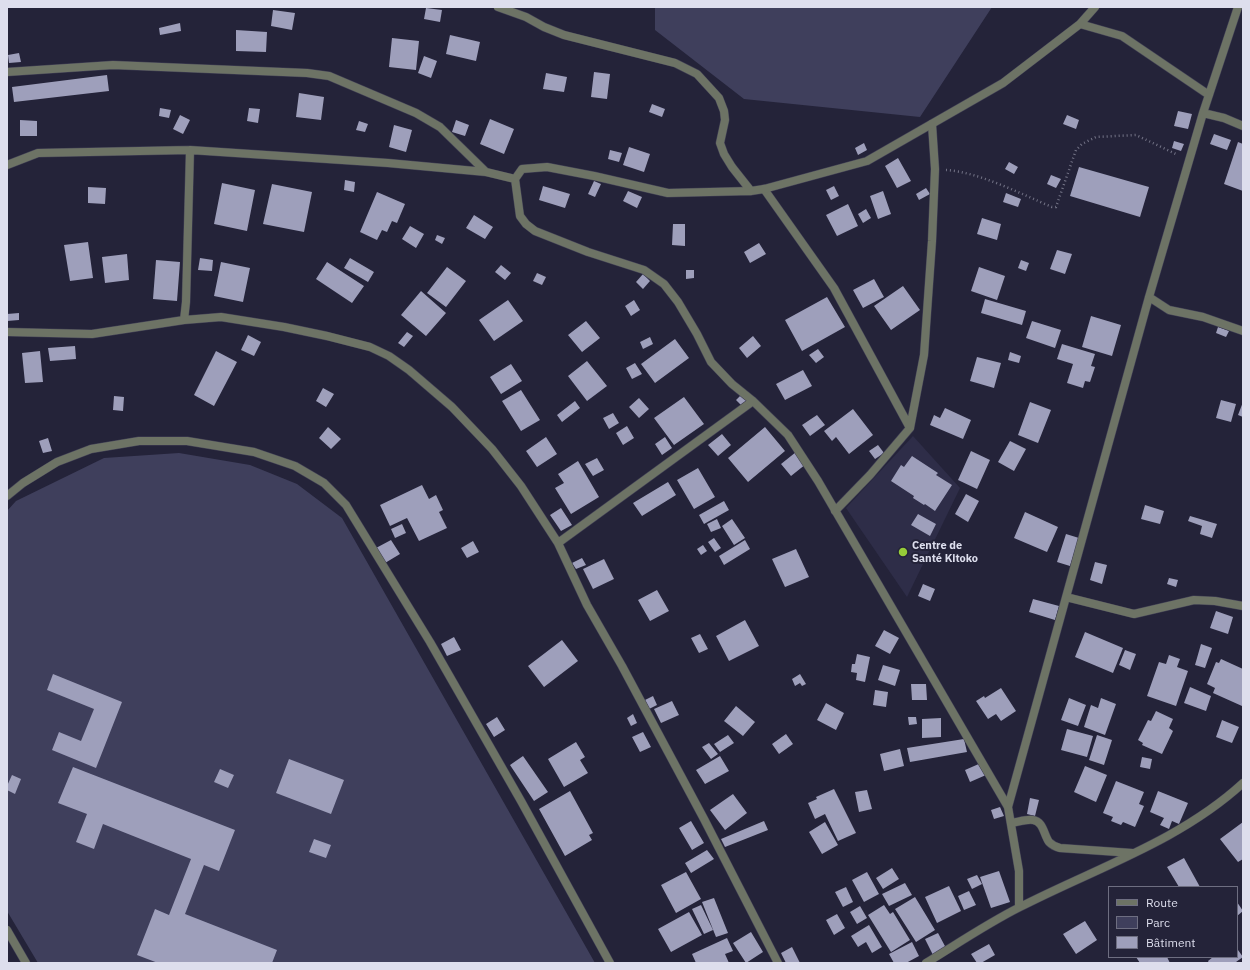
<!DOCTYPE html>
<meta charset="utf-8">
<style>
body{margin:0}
#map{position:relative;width:1250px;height:970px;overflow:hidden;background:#242339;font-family:"IBM Plex Sans",sans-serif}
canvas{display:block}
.frame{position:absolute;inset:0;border:8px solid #dddeed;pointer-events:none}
.legend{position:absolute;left:1108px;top:886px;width:130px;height:72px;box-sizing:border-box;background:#242339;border:1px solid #6e6e81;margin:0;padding:5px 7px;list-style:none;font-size:12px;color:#dddeed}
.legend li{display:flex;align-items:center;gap:8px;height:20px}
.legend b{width:20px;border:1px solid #6e6e81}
</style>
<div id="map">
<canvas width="1250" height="970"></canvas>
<div class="frame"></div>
<ul class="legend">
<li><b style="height:5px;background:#6d7365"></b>Route</li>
<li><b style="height:11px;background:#3f3f5c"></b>Parc</li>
<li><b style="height:11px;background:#9e9fbb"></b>Bâtiment</li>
</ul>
</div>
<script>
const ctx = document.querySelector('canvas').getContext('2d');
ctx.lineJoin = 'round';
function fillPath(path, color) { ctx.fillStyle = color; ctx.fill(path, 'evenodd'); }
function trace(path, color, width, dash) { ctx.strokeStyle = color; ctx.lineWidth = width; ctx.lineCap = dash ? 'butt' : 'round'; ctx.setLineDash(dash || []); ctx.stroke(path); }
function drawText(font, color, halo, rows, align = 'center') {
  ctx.font = font + ' "IBM Plex Sans",sans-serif'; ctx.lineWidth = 4; ctx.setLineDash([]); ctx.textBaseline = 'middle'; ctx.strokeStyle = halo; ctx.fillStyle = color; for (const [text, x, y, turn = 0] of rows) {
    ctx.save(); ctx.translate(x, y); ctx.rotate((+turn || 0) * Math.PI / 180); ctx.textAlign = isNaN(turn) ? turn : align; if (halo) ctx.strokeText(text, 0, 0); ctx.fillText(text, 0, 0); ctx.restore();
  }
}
fillPath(new Path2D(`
 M913 436 960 488 907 597 846 508Z`), '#2e2d48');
fillPath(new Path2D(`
 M655 7H992L920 117 744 99 655 30Z
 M179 453 250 465 297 484 342 518 595 963H38L7 911V511L16 501 104 458Z`), '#3f3f5c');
fillPath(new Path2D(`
 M426 8 442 10 440 22 424 19Z
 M273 10 295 13 292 30 271 26Z
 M180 23 181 31 160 35 159 28Z
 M236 30 267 32 266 52 236 51Z
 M450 35 480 42 476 61 446 54Z
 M392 38 419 41 416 70 389 67Z
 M19 53 21 62 9 63 8 55Z
 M424 56 437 61 431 78 418 73Z
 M594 72 610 74 607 99 591 97Z
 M546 73 567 77 564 92 543 89Z
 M107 75 109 91 14 102 12 87Z
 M299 93 324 97 321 120 296 117Z
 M652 104 665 109 662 117 649 112Z
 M160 108 171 110 169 118 159 116Z
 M249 108 260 109 258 123 247 121Z
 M1178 111 1192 114 1188 129 1174 126Z
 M180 115 190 120 183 134 173 129Z
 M1067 115 1079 120 1076 129 1063 124Z
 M490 119 514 129 504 154 480 144Z
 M20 120 37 121V136H20Z
 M456 120 469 125 465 136 452 132Z
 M359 121 368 124 365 132 356 130Z
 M394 125 412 130 406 152 389 147Z
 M1214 134 1231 140 1227 150 1210 144Z
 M1174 141 1184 144 1181 151 1172 148Z
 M1238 142 1243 144V191L1224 184Z
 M864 143 867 150 858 155 855 148Z
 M629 147 650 154 644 172 623 165Z
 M610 150 622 153 619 162 608 159Z
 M898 158 911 181 897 188 885 166Z
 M1009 162 1018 167 1014 174 1005 169Z
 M1079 167 1149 187 1140 217 1070 196Z
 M1051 175 1061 179 1056 188 1047 184Z
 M345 180 355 182 354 192 344 190Z
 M594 181 601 184 595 197 588 194Z
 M222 183 255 190 247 231 214 224Z
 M272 184 312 192 304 232 263 224Z
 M543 186 570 194 565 208 539 200Z
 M834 186 839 196 831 200 826 190Z
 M88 187 106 188 105 204 88 203Z
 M926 188 930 194 919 200 916 194Z
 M628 191 642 197 637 208 623 201Z
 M883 191 891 214 878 219 870 196Z
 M377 192 405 204 397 223 392 221 387 232 382 230 377 240 360 232Z
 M1006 193 1021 199 1018 207 1003 202Z
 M848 204 858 226 837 236 826 215Z
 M866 209 871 218 863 223 858 214Z
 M474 215 493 227 485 239 466 228Z
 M982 218 1001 224 997 240 977 234Z
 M673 224H685V246L672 245Z
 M410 226 424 234 416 248 402 239Z
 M437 235 445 238 442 244 435 240Z
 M88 242 93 278 70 281 64 245Z
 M759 243 766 254 750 263 744 252Z
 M1057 250 1072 254 1065 274 1050 269Z
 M127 254 129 280 105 283 102 257Z
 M200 258 213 260 212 271 198 270Z
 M350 258 374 272 368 282 344 268Z
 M156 260 180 262 177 301 153 299Z
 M1021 260 1029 263 1026 271 1018 268Z
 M221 262 250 268 243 302 214 296Z
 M327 262 364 286 352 303 316 279Z
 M501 265 511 273 505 280 495 272Z
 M447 267 466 281 446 307 427 293Z
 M979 267 1005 276 997 300 971 291Z
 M686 270H694V278L686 279Z
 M537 273 546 277 542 285 533 281Z
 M643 274 650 281 643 289 636 282Z
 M874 279 884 297 863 308 853 290Z
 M903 286 920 310 891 330 874 306Z
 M421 291 446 313 426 336 401 315Z
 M827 297 845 327 802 351 785 320Z
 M985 299 1026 311 1022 325 981 313Z
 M508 300 523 321 494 341 479 320Z
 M634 300 640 310 631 316 625 306Z
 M19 313V320L7 321V314Z
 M1091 316 1121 325 1112 356 1082 347Z
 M586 321 600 338 582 352 568 335Z
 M1032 321 1061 330 1055 348 1026 338Z
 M1218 327 1229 331 1226 337 1216 333Z
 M407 332 413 336 404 347 398 343Z
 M248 335 261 342 254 356 241 350Z
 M753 336 761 346 747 358 739 348Z
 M650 337 653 344 643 349 640 342Z
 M675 339 689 358 655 383 641 364Z
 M1062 344 1095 354 1091 366 1095 367 1090 382 1085 381 1083 388 1067 383 1073 364 1057 359Z
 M75 346 76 359 50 361 48 348Z
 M818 349 824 357 816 363 809 355Z
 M40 351 43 382 25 383 22 353Z
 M216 351 237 362 214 406 194 395Z
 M1010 352 1021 356 1019 363 1008 360Z
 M977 357 1001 363 994 388 970 381Z
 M587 361 607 386 587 401 568 376Z
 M635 363 642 374 632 379 626 368Z
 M511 364 522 381 501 394 490 377Z
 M803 370 812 386 785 400 776 384Z
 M323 388 334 394 326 407 316 401Z
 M521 390 540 420 521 431 502 401Z
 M741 395 747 400 741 405 736 400Z
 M114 396 124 397 123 411 113 410Z
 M684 397 704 424 674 445 654 418Z
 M639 398 649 409 639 418 629 407Z
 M1221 400 1236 404 1231 422 1216 418Z
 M575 401 580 408 562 422 557 415Z
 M1030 402 1051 410 1038 443 1018 435Z
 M1243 402V417L1238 415Z
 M945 408 971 420 963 439 930 425 934 415 940 418Z
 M853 409 873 435 849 454 836 437 832 441 824 431Z
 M613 413 619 423 609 429 603 418Z
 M817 415 825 425 810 436 802 425Z
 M627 426 634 438 623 445 616 433Z
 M328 427 341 439 331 449 319 438Z
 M765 427 785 451 748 482 728 458Z
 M722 434 731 445 718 456 708 445Z
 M546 437 557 454 537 467 526 451Z
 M665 437 672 448 662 455 655 444Z
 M48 438 52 451 43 453 39 441Z
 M1010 441 1026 449 1014 471 998 462Z
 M878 445 884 453 875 459 869 451Z
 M971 451 990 460 977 489 958 480Z
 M796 452 806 464 791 476 781 464Z
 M912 456 938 473 936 475 952 485 935 511 925 504 924 505 913 498 914 496 891 481 901 465 904 467Z
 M597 458 604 470 593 476 585 464Z
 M578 461 599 497 571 514 555 488 564 483 558 474Z
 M698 468 715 497 694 509 677 480Z
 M668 482 676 495 642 516 633 503Z
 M422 485 429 499 436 495 443 510 439 512 447 528 419 541 407 518 390 526 380 505Z
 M966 494 979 501 968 522 955 514Z
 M724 501 729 510 704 524 699 515Z
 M1145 505 1164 511 1160 524 1141 519Z
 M561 508 572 525 561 531 550 515Z
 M1025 512 1058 527 1047 552 1014 538Z
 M918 514 936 524 930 536 911 525Z
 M1190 516 1217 524 1212 538 1200 534 1202 526 1188 521Z
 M717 519 721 528 711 532 707 524Z
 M732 519 745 538 734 545 722 526Z
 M402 524 406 533 395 538 391 529Z
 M1066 534 1079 538 1070 566 1057 562Z
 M714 538 721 548 715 552 708 542Z
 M391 540 400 554 385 563 376 548Z
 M745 540 750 549 724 565 719 556Z
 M473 541 479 552 467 558 461 548Z
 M703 545 707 551 701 555 697 549Z
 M796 549 809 577 785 587 772 559Z
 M582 558 586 565 576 569 572 563Z
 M604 559 614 579 593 589 583 569Z
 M1095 562 1107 565 1102 584 1090 580Z
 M1169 578 1178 580 1176 587 1167 584Z
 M923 584 935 589 930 601 918 596Z
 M657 590 669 611 650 621 638 600Z
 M1033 599 1059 606 1055 620 1029 612Z
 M1216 611 1233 617 1228 634 1210 628Z
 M745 620 759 646 729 661 716 636Z
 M884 630 899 638 890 654 875 646Z
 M1085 632 1123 648 1113 673 1075 657Z
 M700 634 708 649 699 653 691 638Z
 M454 637 461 650 447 656 441 644Z
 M562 640 578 661 544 687 528 666Z
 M1201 644 1212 648 1205 668 1195 665Z
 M1125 650 1136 654 1130 670 1119 665Z
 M857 654 870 657 865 682 856 680 857 673 851 672 852 664H855Z
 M1169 655 1180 659 1177 667 1188 671 1176 706 1147 696 1159 662 1166 664Z
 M1221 659 1243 669 1242 706 1213 693 1215 688 1207 684 1216 662 1219 663Z
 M883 665 900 670 895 686 878 680Z
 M53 674 122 702 96 768 52 750 59 732 81 741 94 709 47 690Z
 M800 674 806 684 802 686 800 683 795 686 792 679Z
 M911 684H926L927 700H912Z
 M1190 687 1211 696 1206 711 1184 703Z
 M1001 688 1016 711 1001 721 996 714 988 719 976 701 984 696 985 698Z
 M875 690 888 692 886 707 873 705Z
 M653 696 657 705 649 709 645 700Z
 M1069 698 1086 705 1078 726 1061 720Z
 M1101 698 1116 704 1105 735 1084 727 1091 705 1098 708Z
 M672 701 679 715 661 723 654 709Z
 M826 703 844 713 836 730 817 720Z
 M736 706 755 722 743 736 724 721Z
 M1156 711 1173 719 1169 728 1173 731 1162 754 1142 745 1143 743 1138 740 1148 720 1151 721Z
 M633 714 637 723 631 726 627 718Z
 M497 717 505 730 494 737 486 724Z
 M908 717H916L917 724 909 725Z
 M941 718V737L922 738V719Z
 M1222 720 1239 727 1232 743 1216 737Z
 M1067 729 1093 736 1087 757 1061 750Z
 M643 732 651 747 640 752 632 737Z
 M786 734 793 744 779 754 772 744Z
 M728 735 734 743 720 752 714 744Z
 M1097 735 1112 740 1104 765 1089 760Z
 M964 739 967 752 910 762 907 748Z
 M576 742 585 757 580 760 588 773 564 787 548 759Z
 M709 743 718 754 711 759 702 747Z
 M900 749 904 766 884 771 880 754Z
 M523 756 548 792 534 801 510 765Z
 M720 756 729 771 705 784 696 770Z
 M1142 757 1152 759 1150 769 1140 767Z
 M289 759 344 780 331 814 276 793Z
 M981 763 986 775 970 782 965 770Z
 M1085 766 1107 775 1096 802 1074 792Z
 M73 767 235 830 219 871 204 865 185 914 277 950 272 963H158L137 955 155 909 169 915 191 859 103 824 94 849 76 842 87 814 58 803Z
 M220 769 234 775 228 788 214 782Z
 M12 775 21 779 15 794 7 790V786Z
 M1116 781 1144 792 1139 804 1144 806 1135 827 1123 822 1121 825 1111 821 1113 817 1103 813Z
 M834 789 856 833 838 841 825 814 815 819 808 803 817 799 816 797Z
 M867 790 872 809 859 812 855 792Z
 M570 791 593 833 589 835 592 840 565 856 539 809Z
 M1158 791 1188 803 1179 824 1172 821 1169 829 1160 825 1164 818 1150 812Z
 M733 794 747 813 725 830 710 810Z
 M1030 798 1039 800 1035 816 1027 814Z
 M1000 807 1004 816 994 819 991 810Z
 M691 821 704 843 692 850 679 828Z
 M764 821 768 830 725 847 721 839Z
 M825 822 838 845 822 854 809 832Z
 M1243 822V859L1238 862 1220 839Z
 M314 839 331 845 326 858 309 852Z
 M707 850 714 859 691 873 685 863Z
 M1184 858 1200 887H1179L1167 867Z
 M892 868 899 879 883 889 876 878Z
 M999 871 1010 902 991 908 980 877Z
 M686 872 701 899 676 913 661 885Z
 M867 872 879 894 864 902 852 880Z
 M977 875 982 884 972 889 967 879Z
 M905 883 912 895 889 906 882 894Z
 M949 886 961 911 937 923 925 897Z
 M846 887 853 902 843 907 835 892Z
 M969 891 976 905 964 910 958 896Z
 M915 897 935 930 916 942 895 909Z
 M714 898 728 933 716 937 702 902Z
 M1237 902 1243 911 1237 916Z
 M701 905 713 930 704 934 692 909Z
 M884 905 890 914 893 912 910 940 891 952 868 915Z
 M860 906 867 918 857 924 850 912Z
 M689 912 702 935 671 952 658 929Z
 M837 914 845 928 834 935 826 920Z
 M1085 921 1097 940 1076 954 1063 934Z
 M869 925 882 947 872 953 866 942 858 947 851 936Z
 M751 932 763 952 746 963 733 943Z
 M938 933 946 948 933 955 925 939Z
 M727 938 733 951 725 954 729 963H696L692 954Z
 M912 942 919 956 906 963H894L889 954Z
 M989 944 995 955 981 963H977L971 954Z
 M792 947 800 963H786L781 953Z
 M1237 950H1238L1243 957 1236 962 1237 963H1209L1208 961 1213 957H1237Z
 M1136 957H1167L1170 963H1140Z`), '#9e9fbb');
const lane = new Path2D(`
 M764 189 834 288 910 428
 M7 496 23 483 57 462 91 449 139 441H187L254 452 295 466 324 483 346 505 430 642 521 801 610 963
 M835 511 870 475 910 428 924 355 932 241 935 169 932 124`);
const street = new Path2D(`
 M498 7 526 17 544 27 564 35 675 63 697 74 719 98 724 111 725 120 720 143 724 154 732 167 751 191
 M1080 24 1122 36 1209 95
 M7 72 113 65 307 73 329 76 416 113 440 127 486 172
 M1203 113 1224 118 1243 126
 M7 165 38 153 190 150 388 163 486 172 515 179
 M1149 297 1169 310 1203 317 1243 331
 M184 320 186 302 190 150
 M7 332 92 334 184 320 221 317 284 327 327 336 370 347 389 356 409 370 452 407 492 449 521 486 558 543 587 605 622 666 704 819 778 963
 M558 543 753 401
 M1066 597 1134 614 1194 600 1215 601 1243 606
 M1008 807 1149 297 1203 113 1238 7
 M1011 823C1018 822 1027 819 1033 820 1043 821 1044 835 1049 842 1052 845 1056 847 1060 848L1132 853
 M1019 907V871L1008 807 818 481 788 435 753 401 732 384 711 362 697 334 678 302 664 284 644 270 588 252 535 231 526 224 520 216 515 179 522 169 547 167 594 176 668 193 751 191 764 189 867 161 1003 83 1080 24 1095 7
 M7 930 26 963
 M926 963C957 944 988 923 1020 907 1096 868 1180 841 1243 783`);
trace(lane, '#424156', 9);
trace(street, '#424156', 9);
trace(new Path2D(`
 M946 170C979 172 1021 194 1052 207H1056L1076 150 1082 144 1096 137 1136 135 1178 155`), '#747487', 2.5, [1, 3]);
trace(lane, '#6d7365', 8);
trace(street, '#6d7365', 8);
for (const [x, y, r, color] of [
 [903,552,5,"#96cc39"]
]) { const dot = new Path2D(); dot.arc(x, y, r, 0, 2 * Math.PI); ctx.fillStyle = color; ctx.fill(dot); trace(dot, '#242339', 1.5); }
drawText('bold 11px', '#dddeed', '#242339', [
 ["Centre de",912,546],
 ["Santé Kitoko",912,559]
], 'left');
</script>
